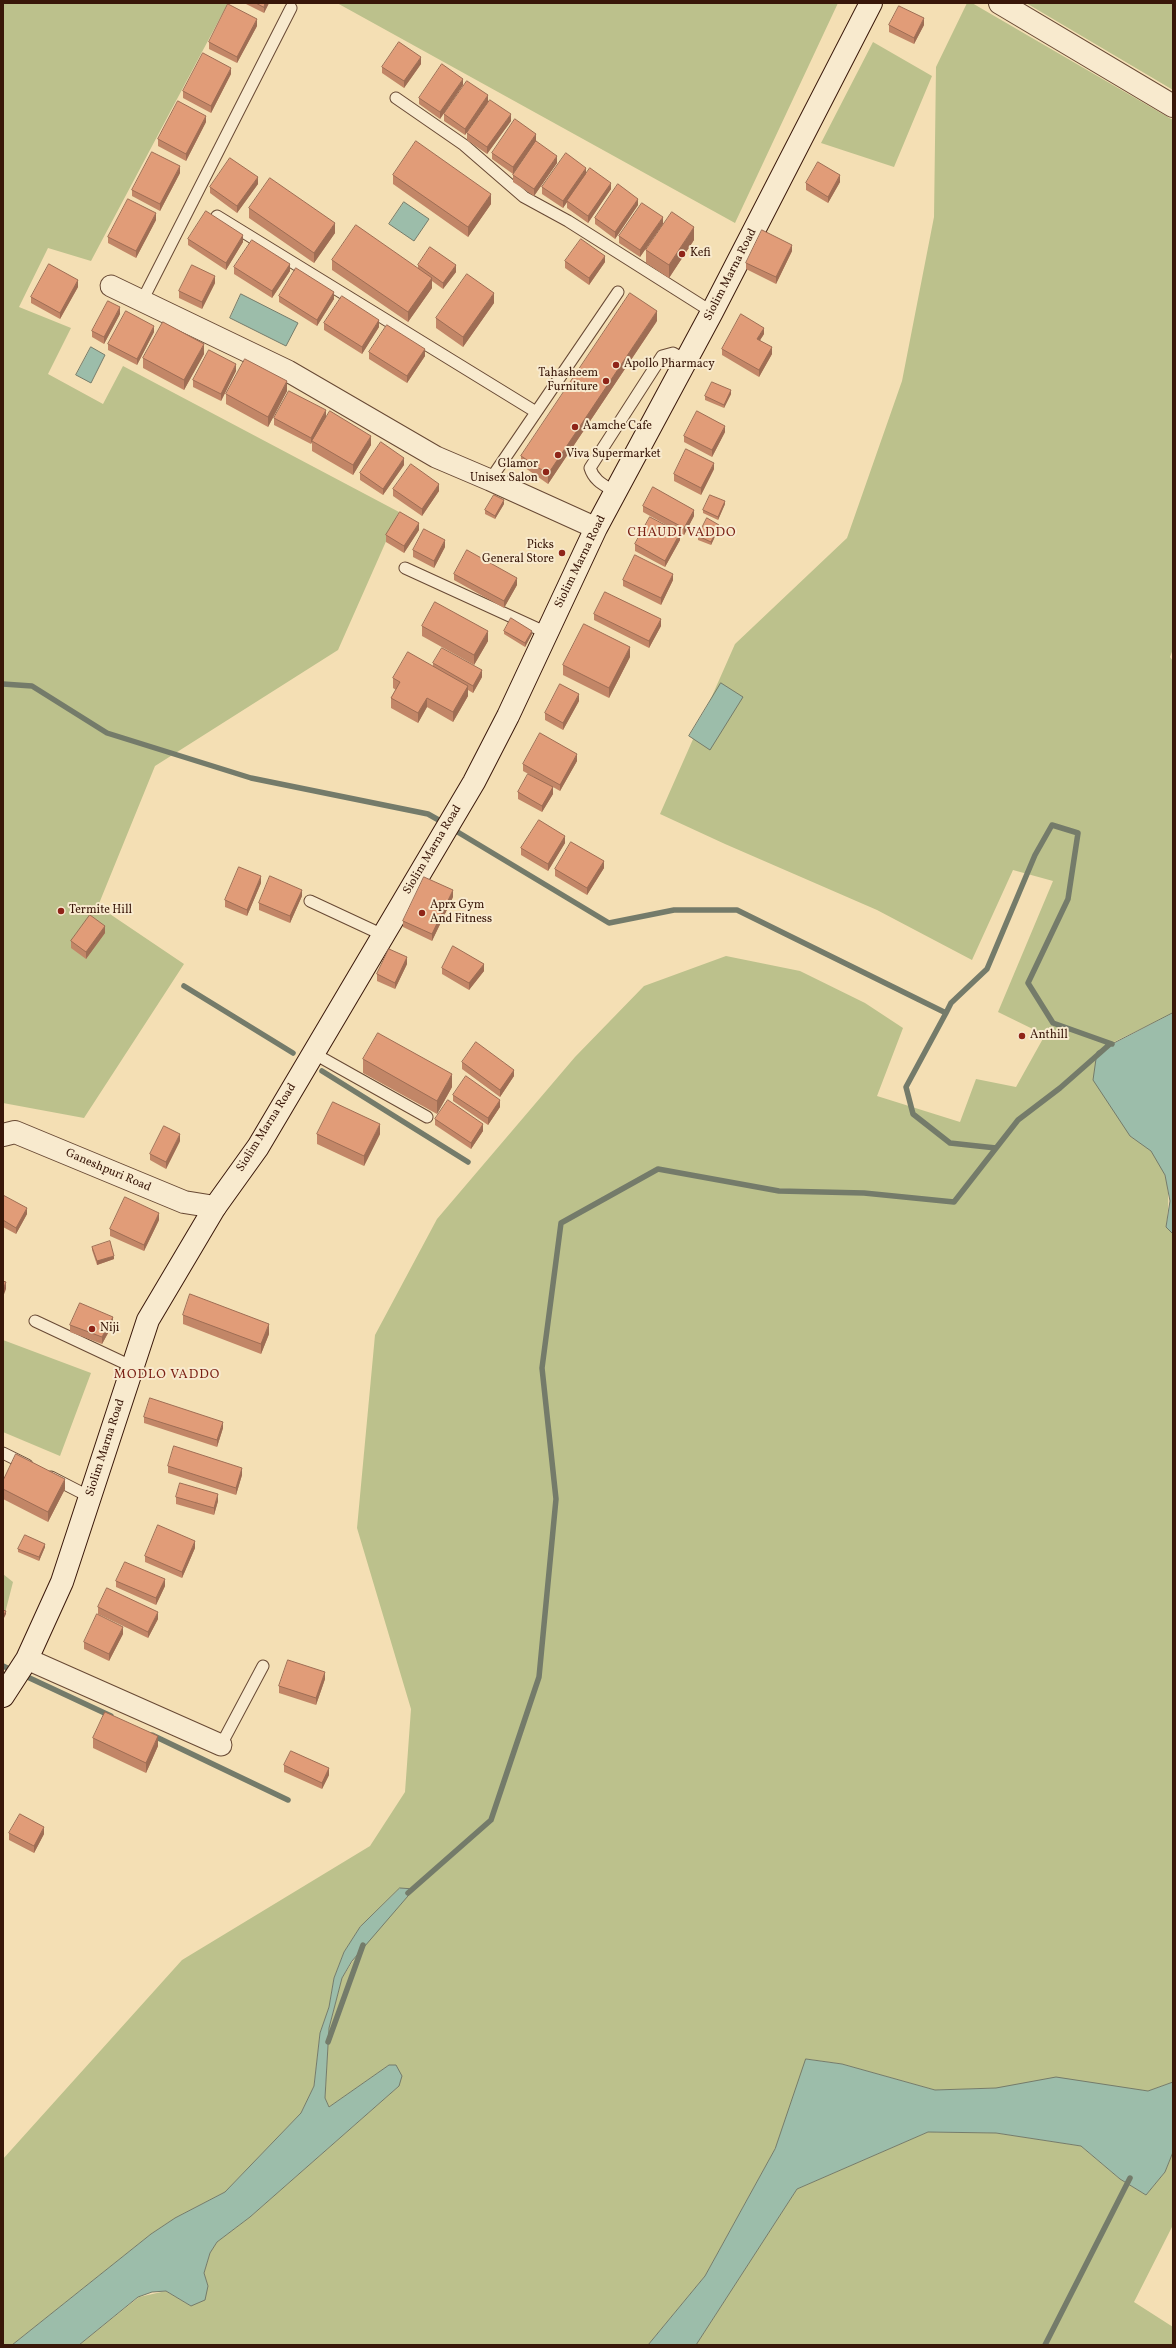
<!DOCTYPE html>
<style>
body{margin:0}
#map{position:relative;width:1176px;height:2348px;overflow:hidden;background:#f4dfb4;font-family:Vollkorn,serif}
canvas{display:block}
.frame{position:absolute;inset:0;border:4px solid #391709;pointer-events:none}
</style>
<div id="map">
<canvas width="1176" height="2348"></canvas>
<div class="frame"></div>
</div>
<script>
const ctx = document.querySelector('canvas').getContext('2d');
ctx.lineJoin = 'round';
function fillPath(path, color) { ctx.fillStyle = color; ctx.fill(path, 'evenodd'); }
function trace(path, color, width, dash) { ctx.strokeStyle = color; ctx.lineWidth = width; ctx.lineCap = dash ? 'butt' : 'round'; ctx.setLineDash(dash || []); ctx.stroke(path); }
function drawText(font, color, halo, rows, align = 'center') {
  ctx.font = font + ' Vollkorn,serif'; ctx.lineWidth = 4; ctx.setLineDash([]); ctx.textBaseline = 'middle'; ctx.strokeStyle = halo; ctx.fillStyle = color; for (const [text, x, y, turn = 0] of rows) {
    ctx.save(); ctx.translate(x, y); ctx.rotate((+turn || 0) * Math.PI / 180); ctx.textAlign = isNaN(turn) ? turn : align; if (halo) ctx.strokeText(text, 0, 0); ctx.fillText(text, 0, 0); ctx.restore();
  }
}
fillPath(new Path2D(`
 M3 3H228L91 261 48 248 19 307 71 328 48 374 103 404 123 366 399 512 338 650 155 766 98 906 184 964 84 1118 3 1103Z
 M337 3H838L735 223Z
 M967 3H972L1173 120V649L1170 657 1173 661V1013L1110 1044 1130 1136C1137 1141 1145 1145 1151 1150 1171 1171 1170 1202 1166 1227L1173 1234V2082L1148 2091 1123 2088H996L935 2090 842 2064 807 2059 775 2149 705 2276 648 2345H79L139 2297 166 2291 191 2306 208 2286 204 2273 210 2253 217 2242 250 2217 399 2086 389 2065 329 2107 325 2098 329 2028 342 1978 400 1888 360 1927 344 1952 334 1978 329 2007 320 2033 314 2086 301 2113 225 2192 175 2218 151 2234 12 2345H3V2159L182 1960 370 1846 405 1792 411 1709 357 1528 375 1335 437 1219 575 1057 644 986 726 956 800 971 865 1003 903 1028 877 1096 960 1122 976 1079 1016 1087 1045 1035 998 1012 1053 881 1013 870 972 960 877 910 725 844 660 814 735 644 847 538 902 381 934 217 936 67Z
 M1026 3H1173V90Z
 M873 42 932 76 894 167 821 143Z
 M3 1340 91 1373 60 1456 3 1432Z
 M3 1574 13 1582 3 1621Z
 M928 2132 996 2133 1081 2146 1120 2179 1146 2195 1165 2172 1173 2152V2225L1134 2302 1173 2327V2345H696L797 2189Z`), '#bcc18c');
const water = new Path2D(`
 M404 202 429 219 414 241 389 224Z
 M241 294 298 323 286 346 230 318Z
 M91 347 105 355 91 383 76 375Z
 M721 683 743 697 710 750 689 736Z
 M1173 1013V1234L1166 1227 1170 1201 1165 1175 1151 1151 1130 1136 1093 1080 1097 1052Z
 M400 1888 414 1889 352 1961 342 1978 329 2028 325 2098 329 2107 389 2065H396L402 2076 399 2086 250 2217 217 2242 210 2253 204 2273 208 2286 205 2300 191 2306 166 2291 152 2292 138 2297 79 2345H12L151 2234 175 2218 225 2192 301 2113 314 2086 320 2033 329 2007 334 1978 344 1952 360 1927Z
 M806 2059 842 2064 935 2090 996 2088 1056 2077 1148 2091 1173 2082V2152L1165 2172 1146 2195 1120 2179 1081 2146 996 2133 928 2132 797 2189 696 2345H648L705 2276 775 2149Z`);
fillPath(water, '#9cbdaa');
trace(water, '#747b6a', 1);
trace(new Path2D(`
 M3 684 32 686 107 733 251 778 428 814 444 823
 M451 828 609 923 674 910H737L946 1013 951 1003 987 969 1035 855 1052 825 1078 833 1068 899 1028 983 1053 1023 1112 1044
 M184 986 293 1053
 M946 1013 906 1087 913 1114 950 1143 996 1148
 M322 1071 468 1162
 M3 1666 14 1671
 M21 1674 111 1716
 M152 1735 288 1800
 M408 1893 491 1820 539 1677 556 1499 542 1368 561 1223 658 1169 779 1191 864 1193 954 1202 1018 1120 1060 1088 1110 1044
 M328 2042 363 1945
 M1045 2345 1130 2178`), '#747b6a', 5.5);
const service = new Path2D(`
 M396 98 464 145 524 197 568 221 712 312
 M217 216 536 412
 M142 301 291 8
 M490 480 618 292
 M615 492C604 485 594 481 590 468L662 356 673 353 686 360
 M405 568 547 633
 M310 901 383 935
 M313 1053 427 1117
 M35 1321 133 1367
 M3 1453 27 1465
 M51 1477 90 1497
 M221 1745 263 1666`);
const minor = new Path2D(`
 M111 286 288 371 436 457 490 480 596 528
 M27 1659 221 1745`);
const tertiary = new Path2D(`
 M1000 3 1173 106
 M3 1135 15 1132 184 1202 215 1207`);
const secondary = new Path2D(`
 M3 1696 27 1659 62 1582 148 1320 215 1207 258 1147 474 782 508 716 596 528 712 312 871 3`);
trace(service, '#684934', 13);
trace(minor, '#684934', 23);
trace(tertiary, '#684934', 24);
trace(secondary, '#391709', 24);
trace(service, '#f8eace', 11);
trace(minor, '#f8eace', 21);
trace(tertiary, '#f8eace', 22);
trace(secondary, '#f8eace', 22);
fillPath(new Path2D(`
 M244 3H269L264 13Z
 M889 25H924L914 44 889 32Z
 M257 26 237 63 209 49V42Z
 M421 64 404 88 382 73V67Z
 M231 74 211 113 183 98V91Z
 M463 85 440 119 419 104V98Z
 M488 102 465 135 444 121V114Z
 M511 121 487 154 467 140V133Z
 M206 122 186 161 158 146V139Z
 M536 141 513 174 492 159V153Z
 M557 163 534 196 513 182V175Z
 M180 173 160 211 132 196V190Z
 M393 175 491 204 468 237 393 184Z
 M586 175 611 189 588 223 567 208V202L563 208 542 194V187Z
 M840 182 828 203 806 190V183Z
 M258 184 237 213 210 193V187Z
 M638 205 615 239 595 224V218Z
 M249 208 335 233 314 263 249 218Z
 M156 220 136 258 108 243V237Z
 M663 224 640 257 619 243V236Z
 M188 239 243 242 226 270 188 245Z
 M694 240 669 278 646 263V250Z
 M792 251 776 284 746 269V263Z
 M332 260 418 269V265L456 272 443 289 432 281V288L408 322 332 270Z
 M565 261 605 262 589 285 565 268Z
 M234 267 290 271 272 298 234 274Z
 M215 283 202 309 179 298V291Z
 M78 287 60 319 31 303V297Z
 M279 296 334 299 317 326 279 302Z
 M494 303 463 347 436 328V318Z
 M120 314 104 344 92 337V331Z
 M657 321 548 484 521 465V456Z
 M324 323 379 327 362 354 324 330Z
 M154 332 137 365 108 350V344Z
 M764 334 760 340 772 354 759 377 722 355V349Z
 M369 352 425 356 407 383 369 359Z
 M204 354 184 390 143 368V358Z
 M236 371 221 401 193 387V380Z
 M287 391 268 427 226 404V394Z
 M731 394 724 408 705 400V396Z
 M326 417 317 433 371 445 353 475 312 451V442L311 444 274 425V418Z
 M725 432 712 457 684 442V436Z
 M404 465 383 495 360 480V473Z
 M714 469 701 495 674 481V474Z
 M393 489 439 491 422 516 393 496Z
 M504 504 495 519 485 514V510Z
 M725 504 718 520 703 513V510Z
 M643 506 694 516 684 535 643 512Z
 M719 528 711 545 698 540V536Z
 M419 530 404 553 386 542V535Z
 M680 540 665 567 635 551V544Z
 M445 547 434 568 413 557V550Z
 M454 574 517 585 504 608 454 580Z
 M623 580H673L661 605 623 586Z
 M594 614 661 626 649 648 594 620Z
 M422 626 488 641 474 665 422 636Z
 M504 631 532 634 525 647 504 634Z
 M630 657 609 698 563 675V665Z
 M433 663 482 677 473 693 468 690V696L453 722 427 707 418 723 391 708V698L396 690 393 688V678L433 666Z
 M579 701 563 730 545 720V713Z
 M577 761 560 791 553 787V794L542 812 518 799V792L534 777 523 771V764Z
 M565 843 548 871 521 855V848Z
 M604 868 587 895 555 876V869Z
 M261 883 247 916 225 907V900Z
 M302 896 290 923 259 910V903Z
 M453 897 432 941 403 927V921Z
 M105 933 86 959 71 948V941Z
 M407 964 395 989 377 981V974Z
 M442 968 484 971 469 990 442 974Z
 M363 1059 452 1087 437 1114 363 1073Z
 M462 1062 514 1076 500 1097 462 1069Z
 M453 1095 500 1107 488 1125 453 1101Z
 M435 1119 483 1131 471 1149 435 1125Z
 M317 1134H380L364 1166 317 1144Z
 M180 1141 166 1169 150 1160V1154Z
 M3 1195 27 1214 16 1234 3 1227Z
 M159 1220 144 1251 110 1236V1229Z
 M92 1247 114 1259 97 1265 92 1250Z
 M183 1315 269 1334 261 1354 183 1324Z
 M113 1324 102 1344 70 1332V1325Z
 M144 1417 223 1428 217 1447 144 1423Z
 M168 1466 242 1475 236 1495 168 1473Z
 M3 1481 65 1489 48 1522 3 1499Z
 M176 1497 218 1501 214 1515 176 1504Z
 M45 1547 39 1561 18 1552V1549Z
 M195 1548 182 1578 145 1562V1556Z
 M116 1581 165 1586 156 1605 116 1587Z
 M98 1607 158 1619 148 1638 98 1614Z
 M123 1634 109 1661 84 1649V1642Z
 M325 1679 316 1705 279 1693V1686Z
 M93 1738 158 1746 146 1773 93 1748Z
 M284 1765 329 1775 322 1789 284 1772Z
 M9 1833 44 1834 34 1853 9 1840Z`), '#c28667');
fillPath(new Path2D(`
 M265 3H269L264 13V7Z
 M924 18V25L914 44V38Z
 M257 19V26L237 63V57Z
 M421 57V64L404 88V81Z
 M231 68V74L211 113V106Z
 M463 79V85L440 119V112Z
 M488 95V102L465 135V129Z
 M511 114V121L487 154V147Z
 M206 116V122L186 161V154Z
 M536 134V141L513 174V167Z
 M557 156V163L534 196V189Z
 M180 166V173L160 211V204Z
 M586 168V175L563 208V201Z
 M840 175V182L828 203V197Z
 M258 177V184L237 213V206Z
 M611 183V189L588 223V216Z
 M491 194V204L468 237V227Z
 M638 199V205L615 239V232Z
 M156 213V220L136 258V251Z
 M663 217V224L640 257V250Z
 M335 223V233L314 263V253Z
 M694 227V240L669 278V265Z
 M243 235V242L226 270V263Z
 M792 245V251L776 284V277Z
 M605 256V262L589 285V278Z
 M290 264V271L272 298V291Z
 M456 265V272L443 289V283Z
 M215 276V283L202 309V302Z
 M432 278V288L408 322V312Z
 M78 280V287L60 319V313Z
 M334 292V299L317 326V320Z
 M494 293V303L463 347V337Z
 M120 307V314L104 344V337Z
 M657 311V321L548 484V474Z
 M379 320V327L362 354V347Z
 M154 326V332L137 365V359Z
 M764 328V334L757 345V339Z
 M204 344V354L184 390V380Z
 M772 347V354L759 377V370Z
 M425 349V356L407 383V376Z
 M236 364V371L221 401V394Z
 M287 381V391L268 427V417Z
 M731 390V394L724 408V405Z
 M326 410V417L313 441H312L311 444V438Z
 M725 426V432L712 457V450Z
 M371 436V445L353 475V465Z
 M404 458V465L383 495V489Z
 M714 463V469L701 495V488Z
 M439 484V491L422 516V509Z
 M504 500V504L495 519V516Z
 M725 501V504L718 520V517Z
 M694 510V516L684 535V528Z
 M419 523V530L404 553V546Z
 M719 525V528L711 545V542Z
 M680 533V540L665 567V561Z
 M445 540V547L434 568V561Z
 M673 574V580L661 605V598Z
 M517 578V585L504 608V601Z
 M661 619V626L649 648V641Z
 M488 631V641L474 665V655Z
 M532 631V634L525 647V643Z
 M630 647V657L609 698V688Z
 M482 670V677L473 693V686Z
 M468 686V696L453 722V712Z
 M579 694V701L563 730V723Z
 M427 698V707L418 723V713Z
 M577 754V761L560 791V785Z
 M553 787V794L542 812V806Z
 M565 836V843L548 871V864Z
 M604 861V868L587 895V888Z
 M261 876V883L247 916V910Z
 M302 890V896L290 923V916Z
 M453 890V897L432 941V934Z
 M105 926V933L86 959V952Z
 M407 957V964L395 989V983Z
 M484 964V971L469 990V983Z
 M514 1070V1076L500 1097V1090Z
 M452 1074V1087L437 1114V1101Z
 M500 1100V1107L488 1125V1118Z
 M380 1124V1134L364 1166V1156Z
 M483 1124V1131L471 1149V1143Z
 M180 1134V1141L166 1169V1162Z
 M27 1208V1214L16 1234V1228Z
 M159 1213V1220L144 1251V1245Z
 M114 1256V1259L97 1265V1261Z
 M6 1282V1289L3 1297V1290Z
 M113 1317V1324L102 1344V1337Z
 M269 1324V1334L261 1354V1344Z
 M223 1422V1428L217 1447V1440Z
 M242 1468V1475L236 1495V1488Z
 M65 1479V1489L48 1522V1512Z
 M218 1494V1501L214 1515V1508Z
 M195 1541V1548L182 1578V1572Z
 M45 1544V1547L39 1561V1557Z
 M165 1579V1586L156 1605V1598Z
 M6 1611V1614L3 1620V1617Z
 M158 1612V1619L148 1638V1632Z
 M123 1627V1634L109 1661V1654Z
 M325 1672V1679L316 1705V1698Z
 M158 1736V1746L146 1773V1763Z
 M329 1768V1775L322 1789V1783Z
 M44 1827V1834L34 1853V1846Z`), '#9e6d54');
const building = new Path2D(`
 M256 3H265L264 7Z
 M228 4 257 19 237 57 209 42Z
 M899 6 924 18 914 38 889 25Z
 M399 42 421 57 404 81 382 67Z
 M203 53 231 68 211 106 183 91Z
 M442 64 463 79 440 112 419 98Z
 M467 81 488 95 465 129 444 114Z
 M490 100 511 114 487 147 467 133Z
 M178 101 206 116 186 154 158 139Z
 M515 119 536 134 513 167 492 153Z
 M416 141 491 194 468 227 393 175Z
 M536 141 557 156 534 189 513 175Z
 M152 152 180 166 160 204 132 190Z
 M566 153 586 168 563 201 542 187Z
 M230 158 258 177 237 206 210 187Z
 M818 162 840 175 828 197 806 183Z
 M590 168 611 183 588 216 567 201Z
 M270 178 335 223 314 253 249 208Z
 M618 184 638 199 615 232 595 218Z
 M128 199 156 213 136 251 108 237Z
 M642 203 663 217 640 250 619 236Z
 M206 211 243 235 226 263 188 239Z
 M672 212 694 227 669 265 646 250Z
 M356 225 432 278 408 312 332 260Z
 M762 230 792 245 776 277 746 263Z
 M581 239 605 256 589 278 565 261Z
 M252 240 290 264 272 291 234 267Z
 M430 247 456 265 443 283 418 265Z
 M49 264 78 280 60 313 31 297Z
 M192 265 215 276 202 302 179 291Z
 M296 268 334 292 317 320 279 296Z
 M467 274 494 293 463 337 436 318Z
 M630 293 657 311 548 474 521 456Z
 M342 296 379 320 362 347 324 323Z
 M108 301 120 307 104 337 92 331Z
 M126 311 154 326 137 359 108 344Z
 M741 314 764 328 757 339 772 347 759 370 722 349Z
 M163 322 204 344 184 380 143 358Z
 M387 325 425 349 407 376 369 352Z
 M209 350 236 364 221 394 193 380Z
 M245 359 287 381 268 417 226 394Z
 M712 382 731 390 724 405 705 396Z
 M289 391 326 410 311 438 274 418Z
 M330 411 371 436 353 465 312 441Z
 M697 411 725 426 712 450 684 436Z
 M381 442 404 458 383 489 360 473Z
 M686 449 714 463 701 488 674 474Z
 M411 464 439 484 422 509 393 489Z
 M653 487 694 510 684 528 643 506Z
 M494 495 504 500 495 516 485 510Z
 M710 495 725 501 718 517 703 510Z
 M400 512 419 523 404 546 386 535Z
 M650 517 680 533 665 561 635 544Z
 M707 518 719 525 711 542 698 536Z
 M424 529 445 540 434 561 413 550Z
 M467 550 517 578 504 601 454 574Z
 M635 555 673 574 661 598 623 580Z
 M605 592 661 619 649 641 594 614Z
 M435 602 488 631 474 655 422 626Z
 M511 618 532 631 525 643 504 631Z
 M584 624 630 647 609 688 563 665Z
 M442 648 482 670 473 686 433 663Z
 M408 652 468 686 453 712 427 698 418 713 391 698 400 682 393 678Z
 M560 684 579 694 563 723 545 713Z
 M540 733 577 754 560 785 523 764Z
 M528 774 553 787 542 806 518 792Z
 M539 820 565 836 548 864 521 848Z
 M571 842 604 861 587 888 555 869Z
 M239 867 261 876 247 910 225 900Z
 M270 876 302 890 290 916 259 903Z
 M424 877 453 890 432 934 403 921Z
 M90 915 105 926 86 952 71 941Z
 M453 946 484 964 469 983 442 968Z
 M389 949 407 957 395 983 377 974Z
 M378 1033 452 1074 437 1101 363 1059Z
 M476 1042 514 1070 500 1090 462 1062Z
 M466 1076 500 1100 488 1118 453 1095Z
 M448 1100 483 1124 471 1143 435 1119Z
 M333 1102 380 1124 364 1156 317 1134Z
 M164 1126 180 1134 166 1162 150 1154Z
 M3 1195 27 1208 16 1228 3 1220Z
 M125 1197 159 1213 144 1245 110 1229Z
 M110 1241 114 1256 97 1261 92 1247Z
 M3 1281 6 1282 3 1290Z
 M190 1294 269 1324 261 1344 183 1315Z
 M80 1303 113 1317 102 1337 70 1325Z
 M150 1398 223 1422 217 1440 144 1417Z
 M174 1446 242 1468 236 1488 168 1466Z
 M16 1454 65 1479 48 1512 3 1489V1481Z
 M180 1483 218 1494 214 1508 176 1497Z
 M158 1525 195 1541 182 1572 145 1556Z
 M25 1535 45 1544 39 1557 18 1549Z
 M125 1562 165 1579 156 1598 116 1581Z
 M107 1588 158 1612 148 1632 98 1607Z
 M3 1610 6 1611 3 1617Z
 M97 1614 123 1627 109 1654 84 1642Z
 M288 1660 325 1672 316 1698 279 1686Z
 M105 1712 158 1736 146 1763 93 1738Z
 M291 1751 329 1768 322 1783 284 1765Z
 M20 1814 44 1827 34 1846 9 1833Z`);
fillPath(building, '#e19c78');
trace(building, '#9e6d54', 1);
for (const [x, y, r, color] of [
 [682,254,4,"#8f2418"],
 [616,365,4,"#8f2418"],
 [606,381,4,"#8f2418"],
 [575,427,4,"#8f2418"],
 [558,455,4,"#8f2418"],
 [546,472,4,"#8f2418"],
 [562,553,4,"#8f2418"],
 [61,911,4,"#8f2418"],
 [422,913,4,"#8f2418"],
 [1022,1036,4,"#8f2418"],
 [92,1329,4,"#8f2418"]
]) { const dot = new Path2D(); dot.arc(x, y, r, 0, 2 * Math.PI); ctx.fillStyle = color; ctx.fill(dot); trace(dot, '#f8eace', 1.5); }
drawText('12px', '#391709', '#f8eace', [
 ["Kefi",690,254],
 ["Apollo Pharmacy",624,365],
 ["Tahasheem",598,374,"right"],
 ["Furniture",598,388,"right"],
 ["Aamche Cafe",583,427],
 ["Viva Supermarket",566,455],
 ["Glamor",538,465,"right"],
 ["Unisex Salon",538,479,"right"],
 ["Picks",554,546,"right"],
 ["General Store",554,560,"right"],
 ["Aprx Gym",430,906],
 ["And Fitness",430,920],
 ["Termite Hill",69,911],
 ["Anthill",1030,1036],
 ["Niji",100,1329]
], 'left');
drawText('12px', '#391709', '#f8eace', [
 ["Siolim Marna Road",731,275,-63],
 ["Siolim Marna Road",581,562,-64],
 ["Siolim Marna Road",433,850,-59],
 ["Siolim Marna Road",267,1128,-58],
 ["Ganeshpuri Road",108,1171,23],
 ["Siolim Marna Road",106,1448,-72]
]);
ctx.letterSpacing = '1px';
drawText('13px', '#7a1f14', '#f8eace', [
 ["CHAUDI VADDO",682,534],
 ["MODLO VADDO",167,1376]
]);
ctx.letterSpacing = '0px';
</script>
